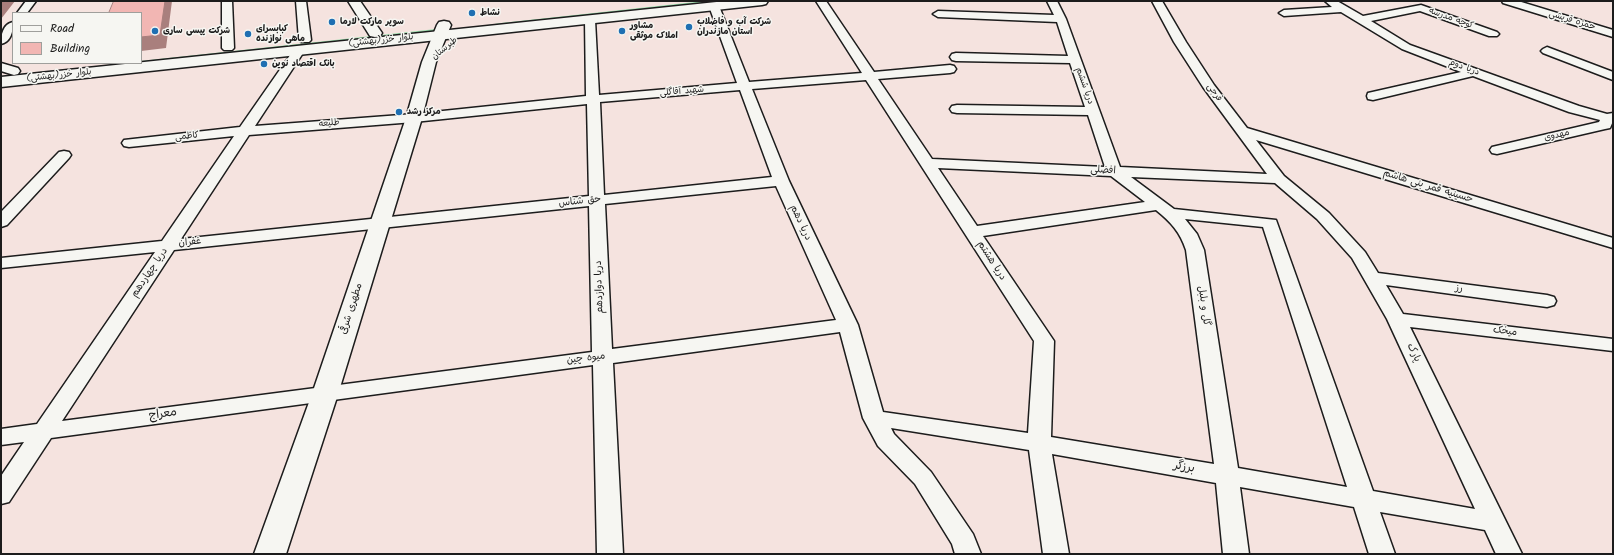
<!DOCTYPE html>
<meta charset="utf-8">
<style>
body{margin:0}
#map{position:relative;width:1614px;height:555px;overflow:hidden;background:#f5e3df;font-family:Kalam,sans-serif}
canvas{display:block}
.frame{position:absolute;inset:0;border:2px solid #1c1c1c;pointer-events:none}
.legend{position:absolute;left:12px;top:12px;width:130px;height:52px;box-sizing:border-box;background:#f6f6f2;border:1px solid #9f9f9c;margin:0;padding:5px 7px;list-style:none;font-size:12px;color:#1c1c1c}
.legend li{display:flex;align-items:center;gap:8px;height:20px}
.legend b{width:20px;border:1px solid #9f9f9c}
</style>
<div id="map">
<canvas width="1614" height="555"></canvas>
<div class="frame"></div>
<ul class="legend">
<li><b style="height:5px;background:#f6f6f2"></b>Road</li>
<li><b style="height:11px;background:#f2b6b3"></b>Building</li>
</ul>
</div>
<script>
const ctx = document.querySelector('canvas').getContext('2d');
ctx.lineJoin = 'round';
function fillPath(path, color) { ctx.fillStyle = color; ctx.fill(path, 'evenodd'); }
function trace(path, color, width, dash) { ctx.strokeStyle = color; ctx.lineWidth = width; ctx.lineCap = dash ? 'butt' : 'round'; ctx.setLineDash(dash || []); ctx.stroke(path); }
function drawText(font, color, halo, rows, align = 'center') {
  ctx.font = font + ' Kalam,"Playpen Sans Arabic",sans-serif'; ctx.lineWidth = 3; ctx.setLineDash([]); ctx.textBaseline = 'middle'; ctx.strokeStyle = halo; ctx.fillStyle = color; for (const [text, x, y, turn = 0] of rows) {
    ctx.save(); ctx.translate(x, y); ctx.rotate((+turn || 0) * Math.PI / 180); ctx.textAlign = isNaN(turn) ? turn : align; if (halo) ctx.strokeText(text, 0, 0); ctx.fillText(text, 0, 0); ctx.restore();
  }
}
fillPath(new Path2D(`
 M704 1H741L454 30 501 23Z
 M436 29V32L1 79V76L126 63H141V61Z`), '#97ddab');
const street = new Path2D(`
 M26 1H36L27 13H17Z
 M222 1H232L234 48 232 50H224L222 48Z
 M296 1H306L311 40 309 42H301L299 40Z
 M816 1H826L874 72 950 65 954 66 956 69 954 72 950 73 878 79 932 159 1105 167 1088 115 957 113 952 112 950 109 952 106 957 105 1085 107 1070 63 956 61 952 60 950 57 952 54 956 53 1068 56 1057 22 938 17 933 14 938 11 1054 15 1047 1H1057L1066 19 1120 167 1267 174 1203 87 1174 42 1152 1H1162L1186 42 1214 85 1247 128 1613 238V248L1256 140 1284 176 1329 213 1365 252 1378 273 1547 295 1554 297 1556 301 1554 305 1547 307 1386 285 1403 314 1613 339V351L1410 327 1522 554H1496L1485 530 1380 512 1395 554H1369L1354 507 1240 487 1249 554H1223L1216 483 1052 454 1069 554H1043L1029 450 891 428 894 434 931 472 973 534 981 554H955L952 544 915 484 878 446 863 418 840 332 613 363 623 554H597L593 365 51 438 9 502 1 504V476L24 442 1 445V429L37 424 155 252 1 268V258L162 241 234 136 129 147 124 146 122 143 124 140 240 127 295 48H303L305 50 255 126 414 114 586 96 585 20 590 17 595 20 599 95 737 83 709 6 714 3 719 6 749 82 862 73ZM866 80 1034 341 1028 433 883 412 858 325 789 181 752 89ZM740 90 772 177 604 195 600 102ZM587 104 589 196 181 239 249 135 414 122ZM938 168 1111 176 1145 202 977 226ZM1131 177 1275 183 1317 219 1352 258 1387 319 1475 509 1373 491 1276 220 1174 209ZM776 186 836 320 612 349 605 204ZM589 206 592 352 62 421 174 250ZM1156 210C1171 222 1180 232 1186 250L1214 464 1051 437 1054 341 983 236ZM1185 219 1263 227 1347 487 1238 468 1204 250 1197 234Z
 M1325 1H1337L1363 16 1421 5 1497 32 1499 34 1497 36H1489L1420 11 1371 21 1410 45 1579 106 1607 114 1613 113V121L1610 128 1605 129 1497 154 1492 153 1490 150 1492 147 1599 122 1600 120 1569 112 1473 76 1373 100 1368 99 1367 96 1368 93 1461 72 1402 49 1341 12 1284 16 1279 13 1284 10 1332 7Z
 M1502 1H1518L1613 30V37L1503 3Z
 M13 22C13 31 11 42 1 44 1 35 3 24 13 22Z
 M1547 47 1613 72V80L1543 53 1541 51 1543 49Z
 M1 63 18 68 20 71 18 74 14 75 1 71Z
 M64 151 69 152 71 155 69 158 7 225 1 227V212L59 152Z`);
const secondary = new Path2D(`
 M348 1H360L382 33 380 36 375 37 370 36Z
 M444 21 449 22 451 25 436 62 422 118 338 394 286 554H254L312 394 406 118 422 62 437 25 439 22Z`);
const primary = new Path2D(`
 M726 1H768L766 4 762 5 1 87V77Z`);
trace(street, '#1c1c1c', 3);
trace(secondary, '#1c1c1c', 3);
trace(primary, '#1c1c1c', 3);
fillPath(street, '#f6f6f2');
fillPath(secondary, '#f6f6f2');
fillPath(primary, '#f6f6f2');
fillPath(new Path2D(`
 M1 1H15L1 19Z
 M165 1H172L166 48 141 51V37Z`), '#a97f7d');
const building = new Path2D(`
 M114 1H165L160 35 141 37V13H109Z`);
fillPath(building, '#f2b6b3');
trace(building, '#a97f7d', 1);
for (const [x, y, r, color] of [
 [472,13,4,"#1f6fb2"],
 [332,22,4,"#1f6fb2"],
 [689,27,4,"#1f6fb2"],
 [155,31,4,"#1f6fb2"],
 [622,31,4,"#1f6fb2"],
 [248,34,4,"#1f6fb2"],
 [264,64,4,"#1f6fb2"],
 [399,112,4,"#1f6fb2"]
]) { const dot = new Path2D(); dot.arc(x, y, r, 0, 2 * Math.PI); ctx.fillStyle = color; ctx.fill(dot); trace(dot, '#f6f6f2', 1.5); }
drawText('bold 9px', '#1c1c1c', '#f6f6f2', [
 ["نشاط",480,13],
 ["سوپر مارکت لارما",340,22],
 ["شرکت آب و فاضلاب",697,22],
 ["استان مازندران",697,32],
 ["مشاور",630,26],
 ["املاک موثقی",630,36],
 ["کبابسرای",256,29],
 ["ماهی نوازنده",256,39],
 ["شرکت پپسی ساری",163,31],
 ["بانک اقتصاد نوین",272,64],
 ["مرکز رشد",407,112]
], 'left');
drawText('9px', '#1c1c1c', '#f6f6f2', [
 ["کوچه مدرسه",1451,19,20],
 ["حمزه قریشی",1572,21,17],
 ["بلوار خزر(بهشتی)",381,41,-6],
 ["طبرستان",445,49,-39],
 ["دریا دوم",1464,68,20],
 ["بلوار خزر(بهشتی)",59,76,-6],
 ["دریا ششم",1084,86,71],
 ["شهید آقاگلی",682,92,-5],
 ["فرجی",1214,93,54],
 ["طلیعه",329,124,-5],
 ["مهدوی",1557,136,-13],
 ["کاظمی",187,137,-6]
]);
drawText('10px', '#1c1c1c', '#f6f6f2', [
 ["افضلی",1103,171,3],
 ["حسینیه قمر بنی هاشم",1428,187,17],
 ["حق شناس",580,202,-6],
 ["دریا دهم",800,223,65],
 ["غفران",190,243,-6],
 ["دریا هشتم",991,261,57],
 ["دریا چهاردهم",150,273,-56],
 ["دریا دوازدهم",600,287,-92],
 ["رز",1459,289,8],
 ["گل و بلبل",1203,306,82],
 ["مطهری شرقی",352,309,-72],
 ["میخک",1505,332,7],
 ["پارک",1413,353,64],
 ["میوه چین",586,359,-7]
]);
drawText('12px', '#1c1c1c', '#f6f6f2', [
 ["معراج",163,415,-8],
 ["برزگر",1184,468,10]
]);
</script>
